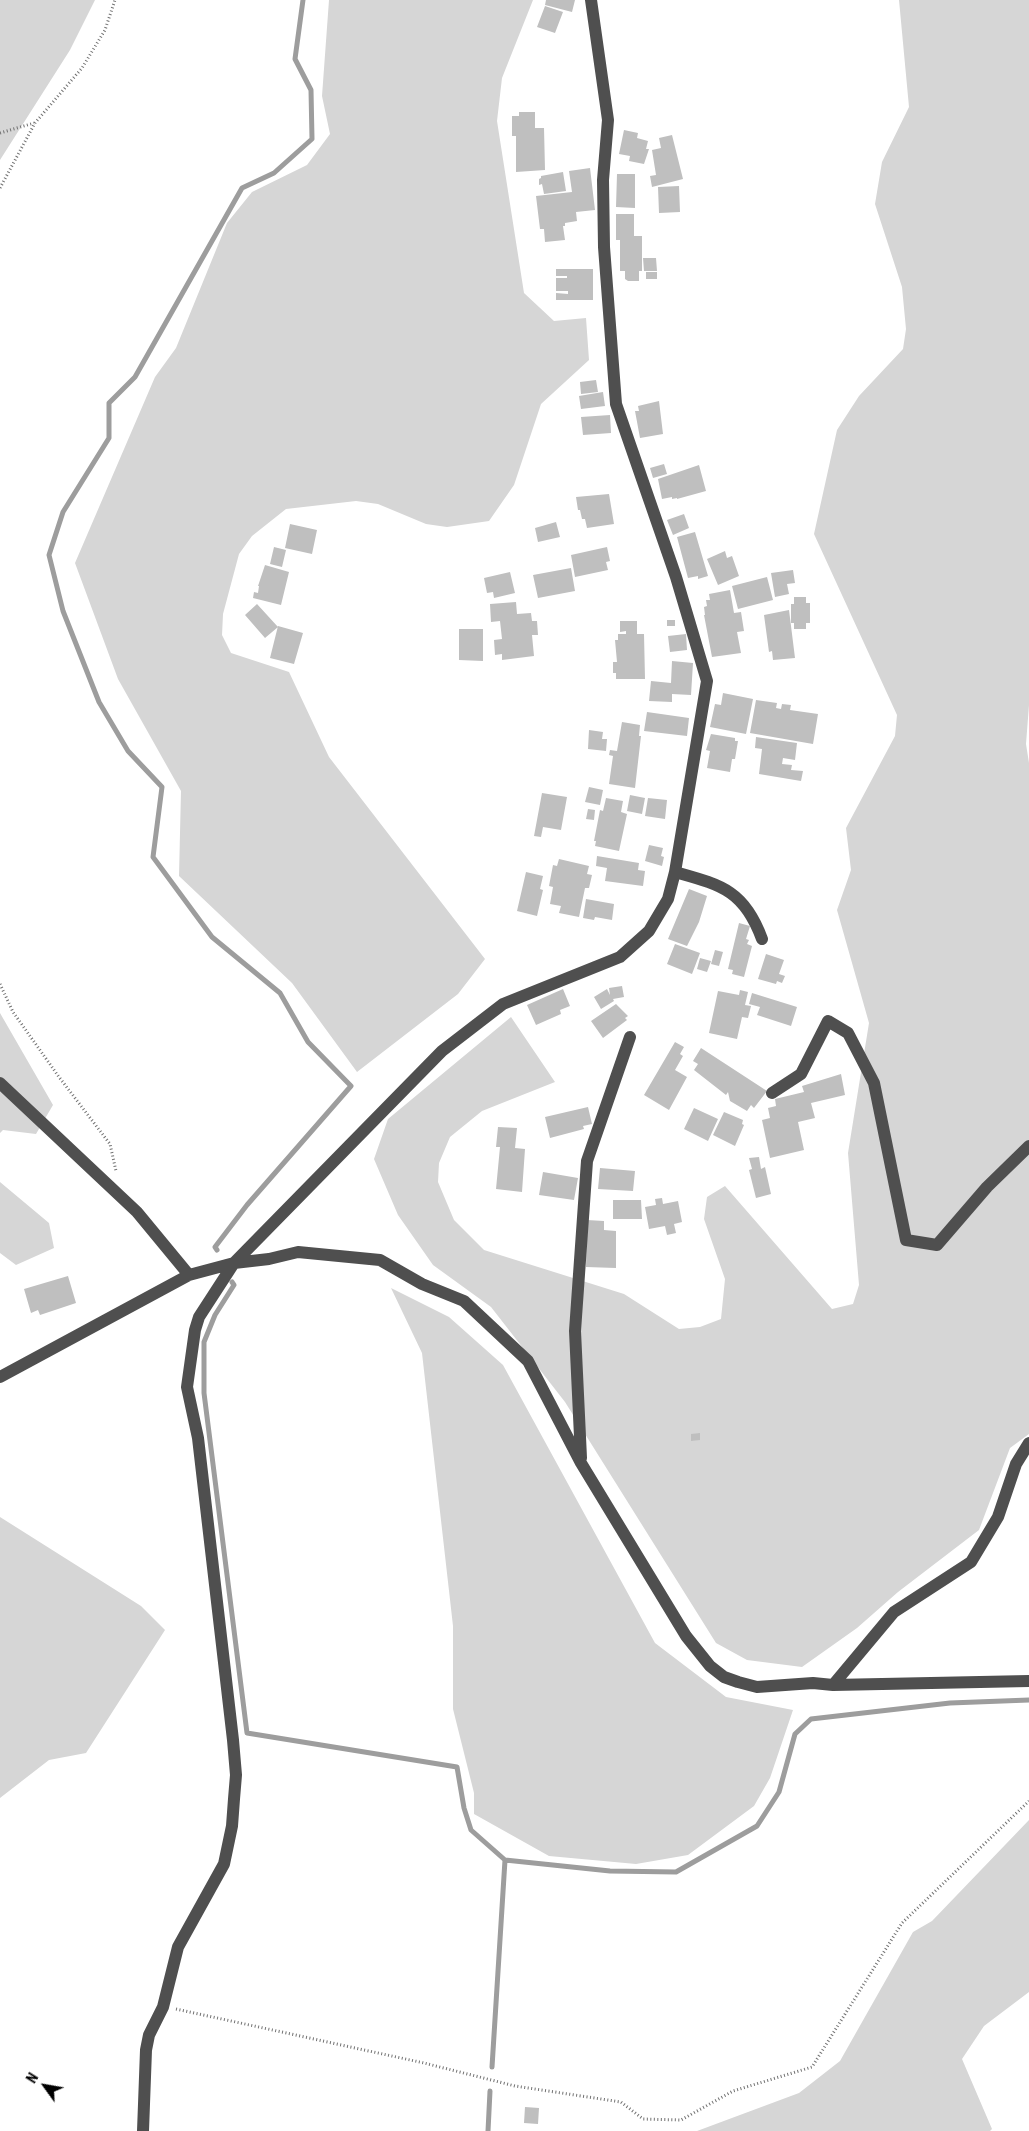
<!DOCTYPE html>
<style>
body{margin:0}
#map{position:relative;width:1029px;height:2131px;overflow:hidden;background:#fff;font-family:"Roboto Condensed",sans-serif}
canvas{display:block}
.north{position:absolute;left:20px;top:2061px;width:50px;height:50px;-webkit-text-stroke:4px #fff;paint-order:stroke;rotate:302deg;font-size:14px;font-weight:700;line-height:20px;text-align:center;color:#000}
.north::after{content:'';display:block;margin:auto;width:18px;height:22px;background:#000;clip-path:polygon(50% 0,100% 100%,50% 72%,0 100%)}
</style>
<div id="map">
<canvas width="1029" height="2131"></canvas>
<div class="north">N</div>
</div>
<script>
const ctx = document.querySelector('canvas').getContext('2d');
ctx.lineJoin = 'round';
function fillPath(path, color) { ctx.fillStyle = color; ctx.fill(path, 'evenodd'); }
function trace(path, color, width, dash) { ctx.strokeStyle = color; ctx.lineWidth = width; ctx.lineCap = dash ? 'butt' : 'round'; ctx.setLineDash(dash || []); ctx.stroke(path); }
fillPath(new Path2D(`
 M0 0H95L70 50 0 160Z
 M329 0H533L502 78 497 121 524 293 554 321 586 318 589 360 541 404 514 485 489 521 447 527 426 524 378 504 356 501 286 509 252 536 239 554 223 614 222 635 231 653 289 672 329 757 485 959 458 994 357 1072 292 983 179 876 181 791 118 679 75 563 155 377 176 348 227 223 252 192 307 165 330 134 322 96Z
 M899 0H1029V705L1026 744 1029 763V1434L1010 1448 979 1530 898 1592 857 1628 802 1667 747 1660 716 1643 565 1402 491 1307 433 1265 398 1215 374 1159 388 1119 511 1017 555 1082 482 1111 450 1137 439 1163 438 1182 454 1220 484 1250 624 1294 679 1329 700 1327 721 1319 725 1279 704 1219 707 1197 725 1186 832 1309 853 1304 859 1285 848 1153 869 1023 837 910 851 870 846 828 895 736 897 715 814 534 837 430 859 396 903 349 906 329 902 287 875 204 882 162 909 107Z
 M0 1013 53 1105 36 1134 3 1130 0 1133Z
 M0 1182 49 1223 54 1248 16 1265 0 1253Z
 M391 1288 449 1317 503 1365 655 1643 726 1697 793 1710 770 1778 754 1806 688 1855 636 1864 549 1856 474 1814V1793L453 1709V1626L422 1353Z
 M0 1517 141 1606 165 1630 86 1753 49 1760 0 1798Z
 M1029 1820V1992L984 2026 962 2059 992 2129 990 2131H697L799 2093 840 2061 913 1932 932 1921Z`), '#d6d6d6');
trace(new Path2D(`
 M217 1250 215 1247 247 1205 351 1086 308 1042 280 993 212 937 153 857 162 787 128 751 99 702 63 611 49 555 63 512 109 438V403L135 377 242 188 274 173 312 139 311 90 295 59 303 0
 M232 1282 234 1285 215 1315 204 1342V1393L247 1733 457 1767 464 1808 471 1830 505 1860 610 1871 676 1872 757 1826 779 1792 795 1734 811 1719 950 1703 1029 1700
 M492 2067 505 1860
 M488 2131 490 2091`), '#9d9d9d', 5);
fillPath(new Path2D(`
 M546 0H575L572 12 545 5Z
 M545 6 563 12 555 33 537 27Z
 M519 112H535V128H544L545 170 516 172V136H512V116H519Z
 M624 130 638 133 637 138 648 141 646 149H649L644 164 629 161 630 156 619 154Z
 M672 135 683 179 652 187 650 176 656 175 652 150 661 148 659 138Z
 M590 168 595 210 576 212 577 221 565 223V226H563L565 240 545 242 544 229H540L536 196 572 192 569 171Z
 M563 172 566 191 544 194 542 184 539 185V179L541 178V176Z
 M617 174H635V208L616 207Z
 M679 186 680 212 659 213 658 187Z
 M616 214H634V236H642V271H639V281H628L625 279V271H620V240H616Z
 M643 258H656L657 271H644Z
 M556 269H593V300H556V293L568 294V291H556V278H567V276H556Z
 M646 272H657V279H646Z
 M596 380 598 392 581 394 580 382Z
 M603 392 605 406 581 409 579 396Z
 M659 401 663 434 640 438 635 411H639L638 406Z
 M610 415 611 433 583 435 581 417Z
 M664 464 667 474 653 478 650 468Z
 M699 465 706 491 677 499V498L672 499V497L662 499 658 479Z
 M609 494 614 524 587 528 585 519H582L580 510H578L576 497Z
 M684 514 689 528 673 535 667 520Z
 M556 522 560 537 538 542 535 528Z
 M290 524 317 530 312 554 285 548Z
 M695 532 708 576 698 579V576L688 578 677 537Z
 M274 547 286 550 282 567 270 564Z
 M607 547 610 561 606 562 608 570 575 577 571 555Z
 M725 551 727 558 732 556 739 576 718 585 707 559Z
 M265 565 289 572 281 605 253 598 254 592 258 593 259 586H258Z
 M571 568 575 591 538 598 533 575Z
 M793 570 795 583 787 584 789 594 775 597 771 573Z
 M510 572 515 593 494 598 493 592 487 593 484 578Z
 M767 577 773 600 738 609 732 586Z
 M730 590 734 613 741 612 744 631 737 632 741 653 712 657 704 615H705L704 607 707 606 706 600H710L709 594Z
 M794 597H806V603H810V623H806V629H794V623H791V604H794Z
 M516 602 517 614 531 613 532 621H537L538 635H532L534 656 502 660V654L495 655 494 640 502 639 500 621 491 622 490 604Z
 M257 604 278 627 265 638 245 615Z
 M789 610 795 658 773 660 772 651 769 652 764 615Z
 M667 620H675V626H667Z
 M620 621H637V634H644L645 679H616V673H613V662H617L615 640H618V634H626V631L620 632Z
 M278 626 303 633 294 664 270 658Z
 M459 629H483V661L459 660Z
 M686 634 687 650 670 652 668 636Z
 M672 661 693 663 691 695 672 694V702L649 701 651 681 671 683Z
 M723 693 753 699 746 734 710 727 715 704 721 705Z
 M756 700 777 703 776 708 781 709 782 704 791 705 790 710 818 714 813 744 750 733Z
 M647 712 689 718 687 736 644 731Z
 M622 722 640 725 639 736H641L635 788 609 784 613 756 609 755 610 750 617 751Z
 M589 730 603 732 602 739H607L606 751 588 749Z
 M711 734 735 738V741H738L735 759H732L730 772 707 768 710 751 706 750Z
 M756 737 797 743 795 760 783 758 782 764 792 765 791 770 803 771 801 781 759 774 762 749 755 748Z
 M589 787 603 790 600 805 585 802Z
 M542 793 567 797 561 830 543 827 541 837 534 836Z
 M630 795 645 798 642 814 627 811Z
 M606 798 623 801 621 812 627 814 619 851 595 846 596 841H594L600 810 603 811Z
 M648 798 667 800 665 819 645 816Z
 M588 809 595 810 594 820 586 819Z
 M649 845 663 848 661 856 664 857 662 866 645 861Z
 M597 856 639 863 638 870 645 871 643 886 605 881 607 868 596 866Z
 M559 859 589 866 587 874 592 875 589 888H585L579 917 559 913 561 906 550 904 553 887 549 886 553 865 557 866Z
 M526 872 543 876 540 889 543 890 537 916 517 911Z
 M689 889 707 896 699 922 687 946 668 939Z
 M586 899 614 904 612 920 595 917 594 920 583 918Z
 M739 923 750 926 746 939 749 940 747 944 752 946 744 977 732 974 733 970 728 969Z
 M675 944 700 953 692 974 667 964Z
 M715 950 723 952 719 966 711 964Z
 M766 954 784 960 779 974 785 976 782 983 777 981 776 984 758 979Z
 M700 958 711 961 707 972 697 969Z
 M622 986 624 997 613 999 614 1001 601 1009 594 997 607 989 610 995 609 988Z
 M563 989 570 1006 560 1010 561 1014 536 1025 527 1005Z
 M740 990 748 992 745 1005 751 1006 748 1018 742 1017 737 1039 709 1033 718 991 739 995Z
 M752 993 797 1007 791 1026 757 1015 760 1007 749 1004Z
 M616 1004 628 1016 625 1018 627 1020 603 1038 591 1021Z
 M675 1042 684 1047 680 1054 683 1056 675 1070 687 1077 669 1110 644 1095Z
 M701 1048 767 1091 754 1108 751 1105 747 1111 730 1101 728 1092 726 1095 694 1070 698 1064 693 1061Z
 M841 1074 845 1095 811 1103 815 1118 798 1122 804 1150 770 1158 762 1120 770 1118 768 1108 776 1106 775 1099 804 1092 802 1086Z
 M588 1107 592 1124 583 1126 584 1129 550 1138 545 1117Z
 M694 1108 718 1119 708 1141 684 1129Z
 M724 1112 743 1120 742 1124 744 1125 735 1146 713 1135Z
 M498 1127 517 1128 515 1148 525 1149 522 1192 496 1189 500 1147H496Z
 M759 1157 761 1169 765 1167 771 1194 756 1198 749 1170 752 1169 749 1158Z
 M600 1168 635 1171 633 1191 598 1189Z
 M543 1172 578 1178 574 1200 539 1195Z
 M662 1198 663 1204 678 1201 682 1222 674 1224 676 1233 667 1235 665 1226 649 1229 645 1207 656 1205 655 1199Z
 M613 1200H641L642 1219H613Z
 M587 1220 604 1221V1230L616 1231V1268L586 1267Z
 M68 1276 76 1303 40 1315 38 1310 31 1313 24 1289Z
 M700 1433V1440L691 1441V1434Z
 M525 2107 539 2108 538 2124 524 2123Z`), '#bfbfbf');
trace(new Path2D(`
 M0 133 34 123
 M0 188 35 123 82 68 105 30 115 0
 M0 984 13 1012 59 1077 110 1144 116 1171
 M176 2009 424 2063 515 2086 621 2102 643 2119 681 2120 733 2091 812 2067 902 1923 1029 1801`), '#717171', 3, [1, 2.5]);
trace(new Path2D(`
 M675 872C721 885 744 890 762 939
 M0 1083 137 1212 189 1275
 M772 1093 801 1074 828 1021 848 1033 874 1083 906 1240 937 1245 987 1187 1029 1146
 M0 1377 189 1275 234 1263 269 1259 298 1252 380 1260 422 1284 464 1301 528 1361 581 1463 686 1636 710 1666 724 1677 738 1682 757 1687 813 1683 833 1685 1029 1681
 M581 1458 575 1331 587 1161 630 1037
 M833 1685 894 1612 971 1562 998 1517 1016 1464 1029 1443
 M143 2131 146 2050 149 2035 163 2007 178 1947 224 1864 232 1826 234 1799 236 1775 233 1740 198 1438 187 1387 195 1330 199 1317 234 1263 442 1051 503 1004 620 957 649 931 668 899 675 872 707 681 676 577 616 404 604 247 603 180 608 120 591 0`), '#4f4f4f', 12);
</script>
